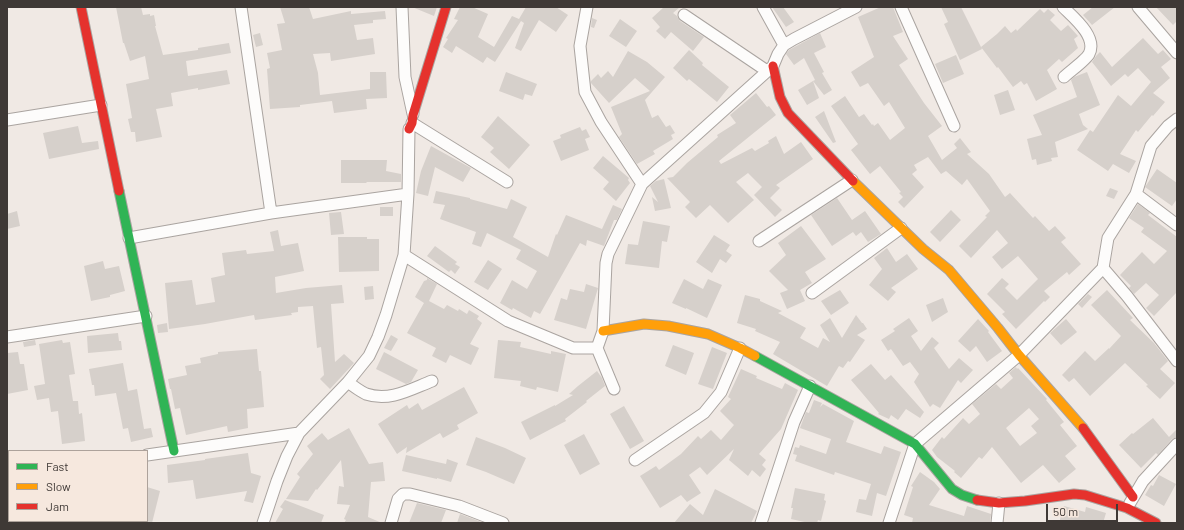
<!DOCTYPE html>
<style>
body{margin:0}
#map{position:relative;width:1184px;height:530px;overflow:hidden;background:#f0e9e4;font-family:Barlow,sans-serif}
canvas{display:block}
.frame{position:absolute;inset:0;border:8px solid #3f3936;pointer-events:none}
.legend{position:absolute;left:8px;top:450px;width:140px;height:72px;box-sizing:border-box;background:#f6e8de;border:1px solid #ada29b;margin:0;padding:5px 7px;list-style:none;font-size:12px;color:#3f3936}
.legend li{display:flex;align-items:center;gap:8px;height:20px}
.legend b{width:20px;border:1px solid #ada29b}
.scale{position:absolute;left:1046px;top:504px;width:72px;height:18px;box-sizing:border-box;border:2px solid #3f3936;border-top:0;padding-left:5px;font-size:12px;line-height:14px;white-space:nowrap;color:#3f3936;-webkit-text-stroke:3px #f6e8de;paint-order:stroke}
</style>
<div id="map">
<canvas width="1184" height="530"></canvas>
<div class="frame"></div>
<ul class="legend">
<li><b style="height:5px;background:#30b455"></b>Fast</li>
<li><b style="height:5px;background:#ff9f0a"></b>Slow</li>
<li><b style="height:5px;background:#e5322d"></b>Jam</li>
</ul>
<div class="scale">50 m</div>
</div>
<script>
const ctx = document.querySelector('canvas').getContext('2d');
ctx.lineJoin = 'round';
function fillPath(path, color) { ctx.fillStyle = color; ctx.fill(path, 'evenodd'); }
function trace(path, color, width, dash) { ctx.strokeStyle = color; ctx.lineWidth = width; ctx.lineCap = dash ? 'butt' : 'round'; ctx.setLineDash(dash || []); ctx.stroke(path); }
fillPath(new Path2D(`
 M116 7H141L143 15 150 14V16L154 15 156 26H155L163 55 198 50V48L229 43 231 53 186 61 188 76 227 70 230 84 198 90V88L171 93 173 106 156 109 162 137 136 142 135 132H131L128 119 132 118 126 84 149 79 145 56 130 61 124 43H123Z
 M280 7H309L313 19 351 11V14L385 11 386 19 373 20V23L354 25 357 40 373 38 375 54 331 61 330 53 313 54 318 73 320 95 370 89V72H386L387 98 366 99 367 109 334 113 332 101 300 105V107L270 109 267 69 270 68 267 53 282 50 277 24 285 23Z
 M412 7H437L434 16Z
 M460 7H472L488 14 478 37 494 47 512 16 519 19 526 7H556L568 15 556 32 539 20 521 51 515 48 524 23 521 21 495 62 487 57 483 63 456 46 452 53 443 47 448 39 446 38 458 20 454 19Z
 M664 7H680L673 13 677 16 680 21 704 37 693 51 671 32 665 39 656 31 660 27 652 18Z
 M772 7H783L794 22 786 27Z
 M881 7H893L903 32 893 36 908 59 899 65 924 103 942 126 928 136 942 160 957 148 954 144 960 138 971 152 967 154 989 174 1005 197 1010 193 1033 218 1035 216 1049 231 1055 226 1066 238 1061 242 1081 264 1069 275 1067 272 1044 291 1050 297 1045 302 1044 301 1016 329 1002 314 1005 312 987 294 1002 278 1009 284 1005 288 1017 300 1038 279 1018 256 1002 269 992 257 1008 243 997 230 971 258 959 246 987 217 985 216 990 211 967 179 962 185 946 171 941 174 928 157 914 165 917 170 912 174 924 187 904 208 898 202 903 197 899 193 901 192 880 166 870 174 851 150 858 144 831 106 845 96 859 117 864 114 872 125 873 124 874 126 878 123 890 140 905 128 889 102 884 106 868 83 860 87 851 72 874 57 858 17Z
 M941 7H961L982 49 960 60 944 24 948 22Z
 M1093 7H1115L1092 25 1083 15Z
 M1156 7H1177V21L1173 25Z
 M1040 9 1044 13 1048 9 1055 15 1050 20 1061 31 1068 25 1078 36 1074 39 1078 48 1062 62 1059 59 1047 70 1057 89 1036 101 1027 83 1024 85 1021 81 1013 87 998 67 997 68 981 47 997 34 1005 26 1011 33 1016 29 1017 31Z
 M592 18 597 20 594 28 591 27Z
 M620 19 637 31 626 47 609 36Z
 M260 33 263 45 256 47 253 35Z
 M820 33 826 47 814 53 824 72 822 73 832 90 824 95 813 81 815 80 804 58 794 65 786 54 789 50Z
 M1143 38 1158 54 1163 50 1171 59 1161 67 1170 78 1153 93 1165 102 1153 116 1152 115 1138 132 1136 130 1120 154 1136 161 1129 173 1113 164 1108 171 1077 150 1090 130 1093 132 1118 95 1131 106 1151 82 1138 68 1128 77 1125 74 1111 86 1092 62 1096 56 1100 52 1112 67Z
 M689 50 703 63 702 65 729 87 717 102 689 79 687 81 673 68Z
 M628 51 647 62 665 77 645 100 652 118 658 115 666 127 670 125 675 133 671 135 673 139 653 151 655 154 637 164 619 137 622 134 611 107 650 91 635 78 609 103 591 83V81L598 74 601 78 608 71 613 77Z
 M956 55 964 74 943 83 935 64Z
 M506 72 537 84 532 96 525 94 523 100 499 91Z
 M1087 72 1100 105 1079 114 1083 125 1088 129 1055 142 1058 157 1051 158 1052 161 1037 165 1036 159 1032 160 1027 139 1042 135 1033 115 1077 97 1071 80 1074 77Z
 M813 81 819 98 807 105 798 90Z
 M1008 90 1015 110 1000 115 994 95Z
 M756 93 767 107 769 106 776 115 719 161 721 164 752 148 755 151 769 143 768 141 776 136 784 154 801 142 813 159 776 185 780 188 770 198 782 210 775 217 754 195 762 187 748 173 736 182 754 200 728 223 710 205 696 218 685 207 690 202 667 178 673 177 687 163 718 137 717 135 736 123 730 115Z
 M824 111 836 142 833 143 815 117Z
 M498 116 530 145 509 169 490 152 494 148 481 137Z
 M78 126 82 143 98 141 99 149 49 159 43 133Z
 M580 127 582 131 586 129 590 137 585 139 589 150 561 161 553 141 561 138 560 135Z
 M431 146 471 168 463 182 435 167 428 196 416 193 421 171Z
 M603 156 629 178 628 180 630 183 616 201 603 189 609 182 593 168Z
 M341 160H387L386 171 401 174V182H366L367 183H341Z
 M1157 169 1177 183V199L1172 206 1145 187Z
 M664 179 671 208 655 211 652 197 658 202 650 186 656 181Z
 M1110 188 1118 191 1114 199 1106 196Z
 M436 191 470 198V199L507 209 511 199 527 207 513 237 548 257 556 234 557 235 566 215 602 229 613 205 622 209 617 220H614L604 246 587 240 586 246 580 243 540 314 534 311 531 318 513 308 512 310 500 303 512 280 527 289 537 271 516 259 521 250 487 233 481 247 472 244 476 232 440 219 445 205 433 203Z
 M837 198 852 220 865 211 881 234 868 242 861 232 856 236 853 232 832 246 811 215Z
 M1138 204 1150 213 1148 215 1177 237V292L1154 316 1146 308 1159 295 1146 283 1134 294 1129 288 1131 286 1120 275 1142 252 1154 264 1167 251 1141 232 1144 228 1129 218Z
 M380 207H393V216H380Z
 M951 210 961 220 940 242 930 232Z
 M17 211 20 226 7 229V214Z
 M341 212 344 234 331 235 329 213Z
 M643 221 670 226 667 242 662 241 659 268 625 264 628 244 638 245Z
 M801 226 826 259 805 272 812 283 800 290 805 301 787 309 780 293 788 290 769 271 786 255 778 243Z
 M278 230 281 246 298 243 304 271 275 277 276 293 306 288 342 285 344 303 331 304 335 362 344 354 354 363 330 389 320 379 324 375 321 347 317 348 313 306 298 307V312L291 313 292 315 255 320 254 315 205 324 169 329 165 283 192 280 196 305 215 302 211 278 225 275 222 253 246 250 247 254 274 251 270 232Z
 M714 235 730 245 726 251 732 255 726 263 720 259 712 273 696 262Z
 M338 237H367V239H379V271L339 272Z
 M435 246 457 262 455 264 460 267 455 274 451 270 449 272 427 256Z
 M887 248 896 262 907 254 918 269 891 288 896 292 888 301 869 285 882 269 874 258Z
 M488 260 502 269 488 290 474 282Z
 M103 261 105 269 119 266 125 291 110 295V297L91 301 84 266Z
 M427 278 437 284 429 301 444 309 447 305 458 311 459 309 467 314 469 310 479 316 477 319 482 323 470 344 479 348 471 365 450 355 446 363 432 356 436 348 407 333 424 303 415 297 424 281 427 280Z
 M684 279 703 289 708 279 722 285 707 318 686 308V309L672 303Z
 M586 284 598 288 586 329 554 320 561 298 567 300 570 289 584 292Z
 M373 286 374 299 365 300 364 287Z
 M840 290 849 303 831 315 821 301Z
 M1107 290 1133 318 1130 320 1154 343 1168 361 1160 369 1175 383 1160 399 1146 386 1148 385 1125 363 1090 396 1074 378 1069 382 1062 375 1085 351 1095 361 1109 348V349L1121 336 1091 305Z
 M1088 294 1092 297 1082 308 1078 304Z
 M745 295 760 299V301L782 311 778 313 806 328 800 338 818 348 823 338 830 342 820 325 830 318 842 338 856 315 862 323H863L867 329 857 335 865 340 850 362 848 361 843 368 839 366 827 386 773 354 780 342 755 331 756 329 737 323Z
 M943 298 948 312 932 322 926 305Z
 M909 318 918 331 911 336 921 351 932 337 939 343 934 348 949 369 959 358 973 370 961 383 958 380 940 408 933 404 930 407 914 382 919 374 910 362 903 366 891 349 888 351 881 340 895 331 893 329Z
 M978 319 989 331 988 332 1002 351 987 362 976 346 970 352 958 341Z
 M1066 319 1077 332 1061 345 1050 333Z
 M167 323 168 332 158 333 157 325Z
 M118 333 119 341H121L122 350 88 353 87 336Z
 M391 335 398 339 391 351 384 348Z
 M35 340 36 345 24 347 23 342Z
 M62 340 63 343 70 342 75 374 69 375 73 401H78L79 414 82 413 85 441 62 444 58 411 51 412 49 398 37 400 34 386 45 384 39 344Z
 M498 340 521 342 520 347 551 354V351L566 354 558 392 537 387 536 390 520 386 521 381 494 378Z
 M673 345 694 353 686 375 665 366Z
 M712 347 727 353 713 389 698 384Z
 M257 349 259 371H261L264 407 247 409 248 428 228 432 227 426 186 435 180 408 175 409 171 389H170L168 379 187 375 185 366 201 363 200 358 218 354V352Z
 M18 352 20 364H24L28 390 7 394V353Z
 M384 352 418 370 411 382 406 384 376 369Z
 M123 363 128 391 137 389 144 429 151 428 153 437 131 442 128 428 123 429 116 393 95 396 94 385H92L89 369Z
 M871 364 885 380 891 375 924 412 920 418 906 409 898 420 891 415 889 419 878 414 879 413 851 380Z
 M1016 367 1017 369 1018 368 1047 399 1046 400 1064 422 1060 425 1077 446 1065 456 1076 469 1059 483 1043 465 1021 483 992 447 982 459 979 457 961 478 954 472 955 471 937 457 932 450 942 437 944 439 963 418 969 424 980 414 972 404 996 384 1001 389 1013 378 1009 373ZM1029 408 1039 419 1031 426 1037 433 1020 446 1006 428Z
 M741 369 757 376 756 378 782 389 785 383 798 390 781 429 759 454 766 460 762 465 766 469 760 477 752 470 748 476 729 460 734 449 707 475 700 467 689 475 701 493 687 502 681 495 660 508 640 476 656 466 659 470 681 454 698 436 701 439 711 430 721 440 734 425 720 411 731 399 728 397Z
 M597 371 602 378 605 386 586 401 587 402 565 419 566 421 530 440 521 422 555 405V406L573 395 569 394 578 386Z
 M464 387 478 413 457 425 459 429 443 438 440 433 406 453 407 447 397 454 378 424 407 405 409 409 418 403 422 410Z
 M814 400 822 403 820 407 823 404 854 421 846 442 881 454 884 446 901 452 886 496 877 493 872 516 856 512 859 499 866 500 871 484 835 472 834 475 795 461 797 455 793 454 795 447 799 448 800 445 826 454 831 439 800 428 806 412 809 413Z
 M624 406 644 441 630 449 610 414Z
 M1153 418 1169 437 1177 429V437L1172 439 1158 455 1156 453 1141 468 1119 445 1132 433 1133 434Z
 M349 428 369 464 383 462 385 481 371 482 368 517 382 523H344L346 520 344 519 350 505 337 504 339 486 344 487 341 460 317 490 316 489 308 501 286 499 300 477 297 474 313 454 307 446 322 433 328 440Z
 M584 434 600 464 580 475 564 445Z
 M476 437 505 448 526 458 514 484 486 472 466 465Z
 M248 453 251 473 261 476 253 503 244 501 247 491 196 499 193 480 168 483 167 465 205 460V459Z
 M406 455 446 464 447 459 458 463 451 482 437 478V479L402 471Z
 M920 472 934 482 940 489 929 505 964 516 967 506 991 514 990 523H912L913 518 904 515 913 487 911 486Z
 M1159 475 1176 484 1164 506 1145 495 1151 485 1153 486Z
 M147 487 160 491 152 523H147Z
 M795 488 825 494 824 500 826 501 821 521 818 520 817 523H809L791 519 793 508H791Z
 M715 489 757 511 751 523H674L690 504 703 515Z
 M285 500 324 515 321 523H275L283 509 280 507Z
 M417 503 446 510 441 523H409Z
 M1064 506 1085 512 1086 507 1106 513 1103 523H1059Z
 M460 514 484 523H457Z`), '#d6d0cb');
const street = new Path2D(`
 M241 7 271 213
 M402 7 405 77 413 114
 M587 7 580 46 585 92 601 122 642 184
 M763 7 784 45
 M901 7 954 126
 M1063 7C1073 17 1098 37 1089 54 1086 60 1069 72 1064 77
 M1138 7 1177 53
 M684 15 767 71
 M7 120 101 105
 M412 123 507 182
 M1136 194 1177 225
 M129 238 271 213 408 194
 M759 241 852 180
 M404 255 508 321 573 348H597
 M1103 268 1127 296 1177 361
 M812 293 901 228
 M7 337 146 316
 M348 382C353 386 360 391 366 394 390 402 411 389 432 381
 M614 389 597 348 603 331 606 263 608 254 642 184 773 66 778 54 784 45 794 39 856 7
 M147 455 299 433
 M635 460 704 413 721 392 740 348
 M7 478H9
 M1130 503 1143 481 1177 444
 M131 523V521
 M263 523 277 481 287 456 299 433 348 382 369 356 378 337 386 315 404 255 408 194 409 129
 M391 523 398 499 403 494H410L459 506 503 523
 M761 523 794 422 810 386
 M889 523 915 444 1019 355 1103 268 1108 238 1136 194 1151 146 1168 126 1177 119
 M997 523 999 503`);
const fast = new Path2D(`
 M119 191 174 451
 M755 356 915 444 952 489 962 495 977 500`);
const slow = new Path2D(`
 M853 181 923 249 949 270 998 328 1019 355 1083 428
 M603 331 644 324 668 326 708 334 740 348 755 356`);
const jam = new Path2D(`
 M81 7 119 191
 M773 66 780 97 788 113 853 181
 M409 129 412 123 413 115 446 7
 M1083 428 1133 497
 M977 500 999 503 1025 501 1074 494 1085 495 1127 508 1156 523`);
trace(street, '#aaa4a0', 13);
trace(fast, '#aaa4a0', 11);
trace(slow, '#aaa4a0', 11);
trace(jam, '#aaa4a0', 11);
trace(street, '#fdfcfb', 11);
trace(fast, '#30b455', 9);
trace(slow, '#ff9f0a', 9);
trace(jam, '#e5322d', 9);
</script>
